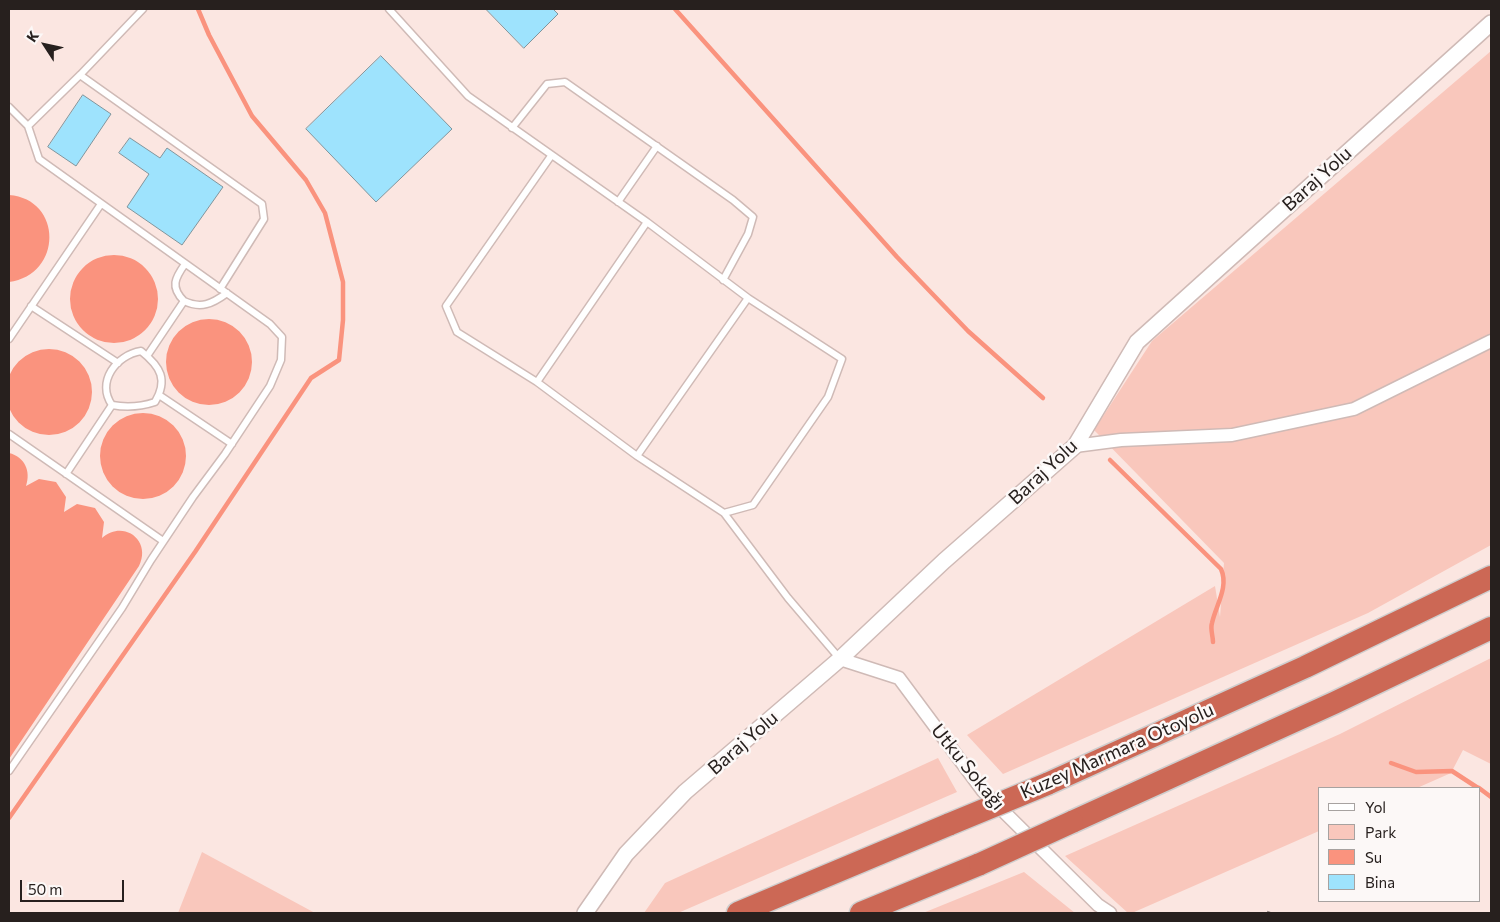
<!DOCTYPE html>
<meta charset="utf-8">
<style>
body{margin:0}
#map{position:relative;width:1500px;height:922px;overflow:hidden;background:#fbe6e1;font-family:Commissioner,sans-serif}
canvas{display:block}
.frame{position:absolute;inset:0;border:10px solid #27201e;pointer-events:none}
.legend{position:absolute;left:1318px;top:787px;width:162px;height:115px;box-sizing:border-box;background:#fcf8f7;border:1px solid #a7a2a0;margin:0;padding:6px 9px;list-style:none;font-size:15px;color:#27201e}
.legend li{display:flex;align-items:center;gap:10px;height:25px}
.legend b{width:25px;border:1px solid #a7a2a0}
.north{position:absolute;left:20px;top:20px;width:50px;height:50px;-webkit-text-stroke:4px #fcf8f7;paint-order:stroke;rotate:305deg;font-size:14px;font-weight:700;line-height:20px;text-align:center;color:#27201e}
.north::after{content:'';display:block;margin:auto;width:18px;height:22px;background:#27201e;clip-path:polygon(50% 0,100% 100%,50% 72%,0 100%)}
.scale{position:absolute;left:20px;top:880px;width:104px;height:22px;box-sizing:border-box;border:2px solid #27201e;border-top:0;padding-left:6px;font-size:15px;line-height:18px;white-space:nowrap;color:#27201e;-webkit-text-stroke:4px #fcf8f7;paint-order:stroke}
</style>
<div id="map">
<canvas width="1500" height="922"></canvas>
<div class="frame"></div>
<ul class="legend">
<li><b style="height:6px;background:#fff"></b>Yol</li>
<li><b style="height:14px;background:#f9c7bc"></b>Park</li>
<li><b style="height:14px;background:#fa937e"></b>Su</li>
<li><b style="height:14px;background:#9ee3fd"></b>Bina</li>
</ul>
<div class="north">K</div>
<div class="scale">50 m</div>
</div>
<script>
const ctx = document.querySelector('canvas').getContext('2d');
ctx.lineJoin = 'round';
function fillPath(path, color) { ctx.fillStyle = color; ctx.fill(path, 'evenodd'); }
function trace(path, color, width, dash) { ctx.strokeStyle = color; ctx.lineWidth = width; ctx.lineCap = dash ? 'butt' : 'round'; ctx.setLineDash(dash || []); ctx.stroke(path); }
function drawText(font, color, halo, rows, align = 'center') {
  ctx.font = font + ' Commissioner,sans-serif'; ctx.lineWidth = 5; ctx.setLineDash([]); ctx.textBaseline = 'middle'; ctx.strokeStyle = halo; ctx.fillStyle = color; for (const [text, x, y, turn = 0] of rows) {
    ctx.save(); ctx.translate(x, y); ctx.rotate((+turn || 0) * Math.PI / 180); ctx.textAlign = isNaN(turn) ? turn : align; if (halo) ctx.strokeText(text, 0, 0); ctx.fillText(text, 0, 0); ctx.restore();
  }
}
fillPath(new Path2D(`
 M1491 51V545L1368 613 1003 774 967 735 1215 586 1220 617 1224 563 1094 430 1152 341Z
 M1491 658V764L1463 750 1451 773 1417 788H1319V831L1132 913H1128L1065 856 1340 734Z
 M938 758 957 792 678 913H644L665 883Z
 M202 852 315 913H178Z
 M1024 872 1075 913H923Z`), '#f9c7bc');
fillPath(new Path2D(`
 M9 195C63 199 63 275 9 282Z
 M70 299a44 44 0 1 1 88 0a44 44 0 1 1-88 0Z
 M166 362a43 43 0 1 1 86 0a43 43 0 1 1-86 0Z
 M6 392a43 43 0 1 1 86 0a43 43 0 1 1-86 0Z
 M100 456a43 43 0 1 1 86 0a43 43 0 1 1-86 0Z
 M9 453C25 457 31 471 26 486L39 479 56 482 66 497 64 512 77 504 95 508 104 522 102 538C123 519 152 540 139 566L9 759Z`), '#fa937e');
trace(new Path2D(`
 M675 9 897 257 968 331 1043 398
 M1110 460 1221 569C1229 587 1216 605 1212 623 1210 629 1213 636 1213 642
 M1391 763 1416 772 1452 771 1478 788
 M1479 788 1491 797
 M9 818 195 552 311 378 339 360 343 320V282L325 213 306 180 252 116 209 35 198 9`), '#fa937e', 4.5);
const building = new Path2D(`
 M486 9H553L558 14 524 48Z
 M381 56 452 129 376 202 306 129Z
 M83 95 111 114 76 166 48 147Z
 M130 138 160 158 167 148 223 187 182 245 127 207 149 174 119 153Z`);
fillPath(building, '#9ee3fd');
trace(building, '#81949b', 1);
const service = new Path2D(`
 M389 9 468 96 647 222 537 382 457 332 446 306 551 156
 M80 75 262 204 264 219 220 289
 M9 107 28 126 39 159 270 324 282 337 281 360 270 386 225 454 193 497 151 560 122 608 9 771
 M28 126 80 75 143 9
 M512 128 547 84 565 82 733 200 753 217 748 234 723 280
 M618 202 657 146
 M184 301C201 309 212 304 227 293
 M31 306 118 363
 M9 339 101 204
 M147 356 184 301C170 287 175 278 185 264
 M537 382 637 456 748 298 647 222
 M159 395 232 444
 M9 434 163 541
 M637 456 724 513 753 505 828 397 842 359 748 298
 M66 474 112 405C96 382 116 355 141 351 161 367 168 380 155 402 140 407 128 408 112 405
 M724 513 788 598 840 659`);
const minor = new Path2D(`
 M1075 446 1121 440 1232 435 1354 409 1491 341
 M840 659 899 678 983 791 1098 905 1110 913`);
const tertiary = new Path2D(`
 M585 913 626 854 685 792 840 659 944 561 1075 446 1137 342 1491 23`);
const motorway = new Path2D(`
 M1047 784 1305 667 1491 577
 M1072 822 1334 703 1491 628
 M738 913 950 824
 M861 913 980 864`);
trace(service, '#cfbab6', 9);
trace(minor, '#cfbab6', 15);
trace(tertiary, '#cfbab6', 18);
trace(motorway, '#cfcece', 25);
trace(new Path2D(`
 M1267 912 1270 913`), '#928480', 2.5, [4, 4]);
trace(service, '#fff', 6);
trace(minor, '#fff', 12);
trace(tertiary, '#fff', 15);
trace(motorway, '#cc6855', 22);
const motorwayBridge = new Path2D(`
 M950 824 1047 784
 M980 864 1072 822`);
trace(motorwayBridge, '#cfcece', 25, []);
trace(motorwayBridge, '#cc6855', 22);
drawText('19px', '#27201e', '#fcf8f7', [
 ["Baraj Yolu",1317,179,-42],
 ["Baraj Yolu",1043,472,-43],
 ["Baraj Yolu",743,743,-41],
 ["Kuzey Marmara Otoyolu",1117,751,-24],
 ["Utku Sokağı",968,767,51]
]);
</script>
